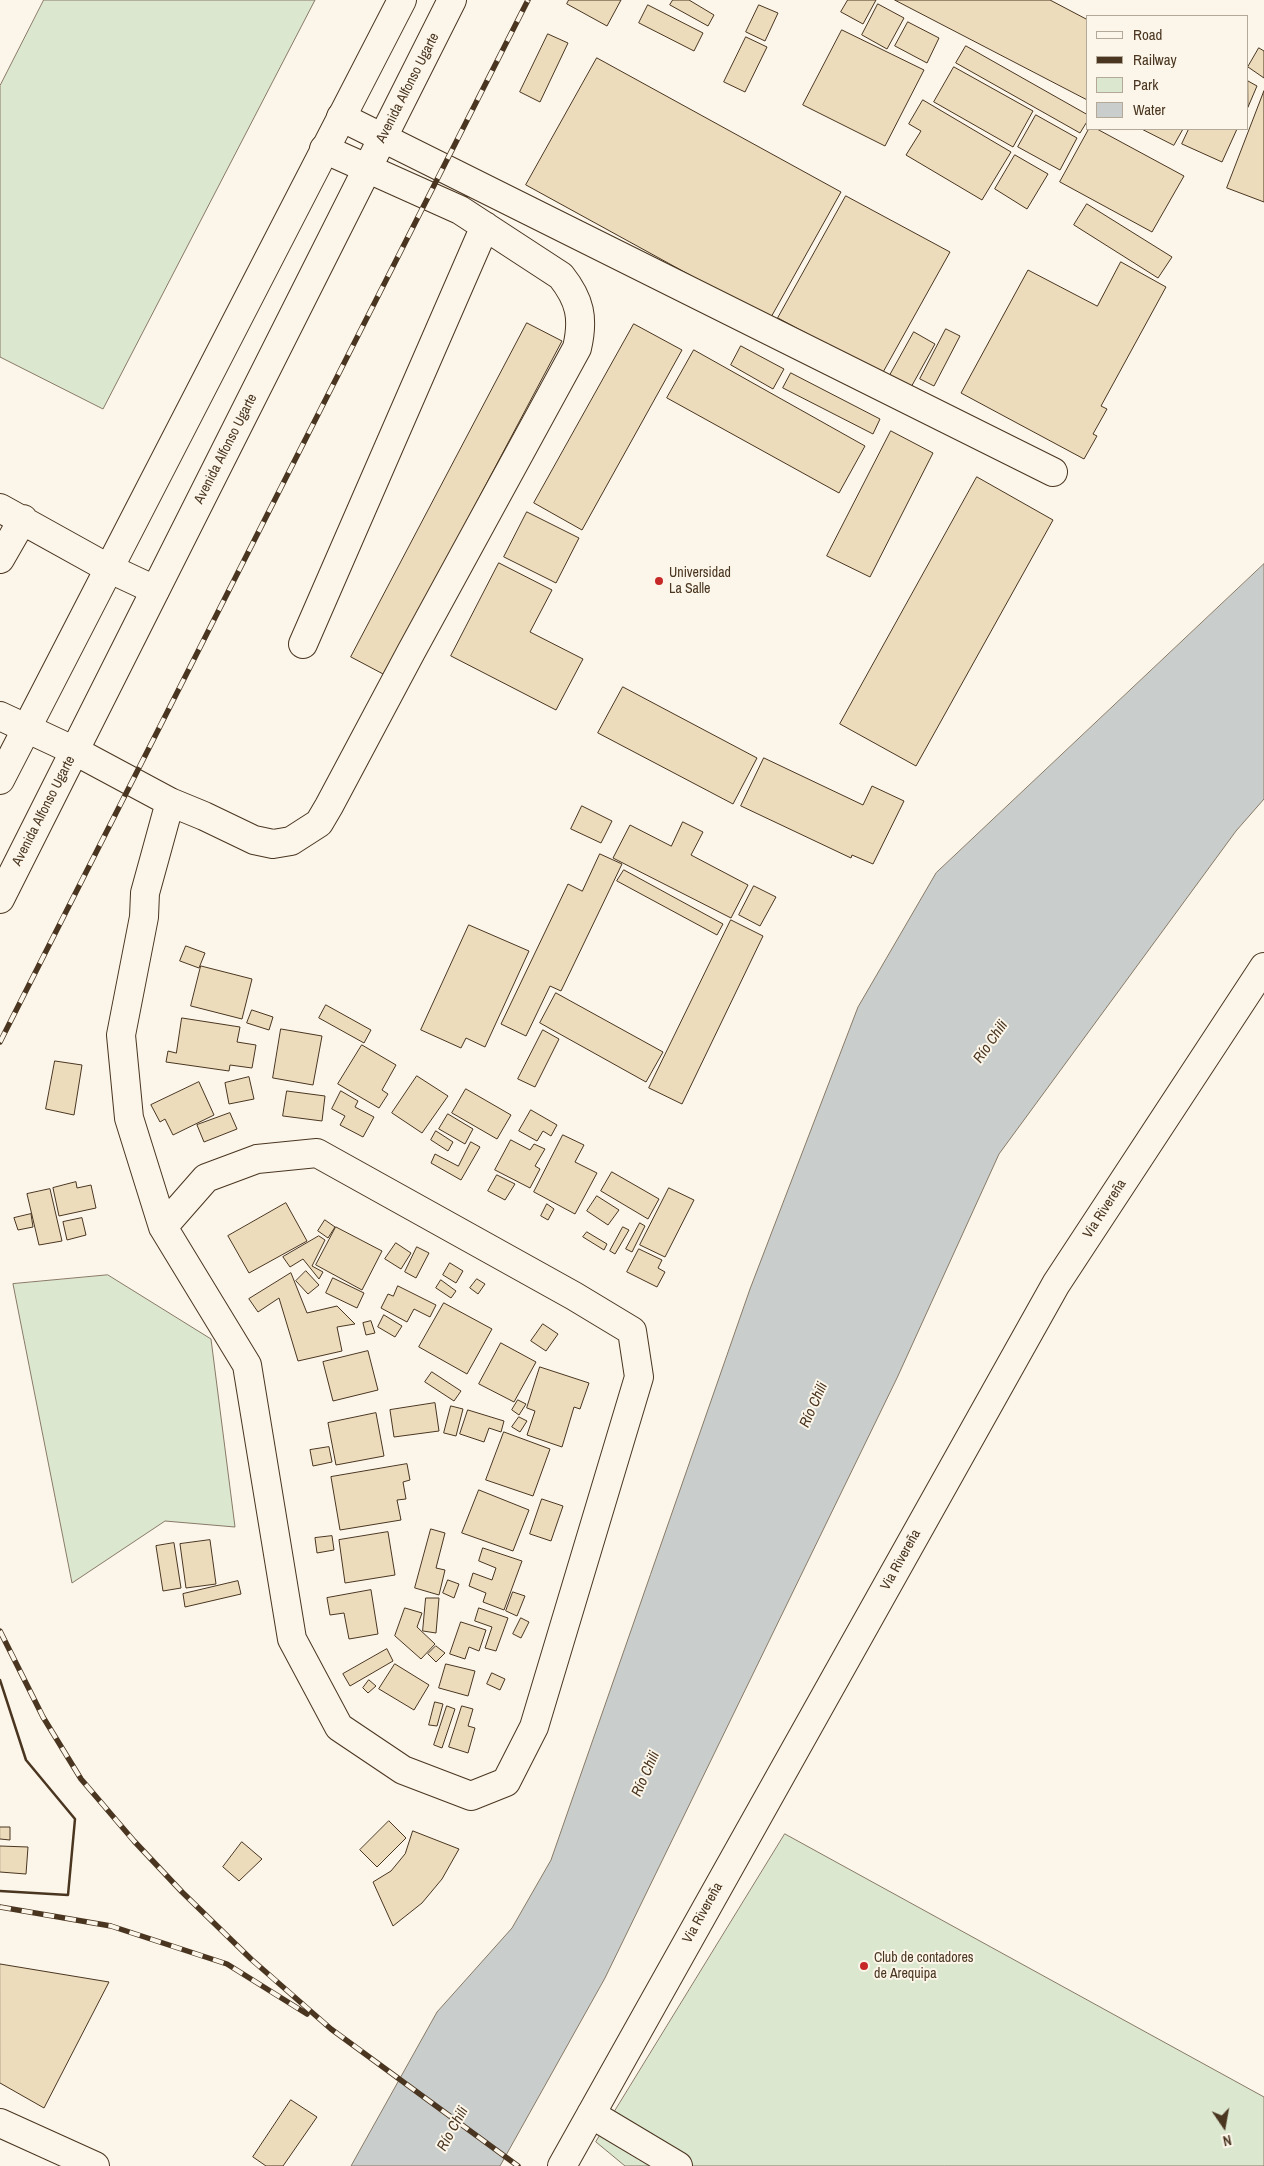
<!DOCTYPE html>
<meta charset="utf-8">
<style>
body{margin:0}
#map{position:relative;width:1264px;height:2166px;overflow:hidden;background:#fbf6e9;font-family:"Archivo Narrow",sans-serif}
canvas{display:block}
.legend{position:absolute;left:1086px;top:15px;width:162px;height:115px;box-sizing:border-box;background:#fbf6e9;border:1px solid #b4a999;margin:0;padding:6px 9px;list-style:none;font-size:15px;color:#4a3520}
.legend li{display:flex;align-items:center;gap:10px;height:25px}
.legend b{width:25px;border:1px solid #b4a999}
.north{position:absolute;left:1199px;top:2101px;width:50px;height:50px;-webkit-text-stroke:4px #fbf6e9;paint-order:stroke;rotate:168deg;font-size:14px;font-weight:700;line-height:20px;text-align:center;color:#4a3520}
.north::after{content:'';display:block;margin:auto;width:18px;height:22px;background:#4a3520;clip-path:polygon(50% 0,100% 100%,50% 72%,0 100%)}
</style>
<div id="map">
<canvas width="1264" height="2166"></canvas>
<ul class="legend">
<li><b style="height:6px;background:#fbf6e9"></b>Road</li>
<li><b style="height:6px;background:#4a3520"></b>Railway</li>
<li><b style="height:14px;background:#dce7d0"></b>Park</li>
<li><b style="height:14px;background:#c9cecd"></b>Water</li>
</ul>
<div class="north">N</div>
</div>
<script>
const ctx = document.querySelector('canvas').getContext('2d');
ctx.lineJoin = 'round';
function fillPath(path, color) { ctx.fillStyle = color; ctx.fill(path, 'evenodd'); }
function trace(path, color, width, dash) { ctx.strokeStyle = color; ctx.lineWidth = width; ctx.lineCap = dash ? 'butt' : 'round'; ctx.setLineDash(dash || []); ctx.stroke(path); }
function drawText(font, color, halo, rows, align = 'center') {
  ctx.font = font + ' "Archivo Narrow",sans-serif'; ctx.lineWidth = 4; ctx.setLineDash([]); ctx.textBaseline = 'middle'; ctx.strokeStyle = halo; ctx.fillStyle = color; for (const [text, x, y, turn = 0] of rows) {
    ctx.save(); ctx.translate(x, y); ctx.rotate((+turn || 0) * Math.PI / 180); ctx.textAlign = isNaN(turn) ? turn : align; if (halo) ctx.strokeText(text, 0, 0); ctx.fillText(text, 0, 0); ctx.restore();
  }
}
const green = new Path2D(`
 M44 0H315L103 409 0 357V86Z
 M108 1275 211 1339 235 1527 165 1521 72 1583 13 1284Z
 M785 1834 1264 2097V2166H625L596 2142Z`);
fillPath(green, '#dce7d0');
trace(green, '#887966', 1);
const water = new Path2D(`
 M1264 564V799L1236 831 999 1154 897 1378 605 1978 500 2166H351L437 2012 512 1928 551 1860 750 1289 858 1007 936 873Z`);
fillPath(water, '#c9cecd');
trace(water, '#887966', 1);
const building = new Path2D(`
 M569 0H621L607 26 567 4Z
 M673 0H689L714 15 708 26 670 5Z
 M848 0H876L863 24 841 12Z
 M895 0H1050L1088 20V100Z
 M878 4 904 18 887 49 862 35Z
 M648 5 703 33 694 51 639 23Z
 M759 5 778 13 765 41 746 32Z
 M908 22 939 38 927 63 895 46Z
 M842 30 924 70 885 146 803 105Z
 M548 34 568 43 540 102 520 92Z
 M746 37 767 47 745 92 724 82Z
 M966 46 1088 115V120L1080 133 956 63Z
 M1259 48 1264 51V78L1248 67Z
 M597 58 841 192 770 319 526 185Z
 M954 67 1033 111 1013 147 934 102Z
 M1248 81 1257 86 1248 107Z
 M1264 91V202L1227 188Z
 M923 100 1011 152 982 200 906 155 921 131 909 124Z
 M1036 115 1077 138 1060 170 1018 147Z
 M1089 129H1097L1184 176 1152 232 1060 182Z
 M1142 129H1183L1174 145Z
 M1189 129H1237L1222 162 1182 144Z
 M1015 155 1048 174 1027 209 995 189Z
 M846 196 950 252 882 374 778 318Z
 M1087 204 1172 257 1158 278 1074 225Z
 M1121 262 1166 287 1101 406 1107 409 1093 434 1097 436 1084 459 961 393 1028 270 1097 306Z
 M527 323 562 341 385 675 351 657Z
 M634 324 682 350 582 530 534 503Z
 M946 329 960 336 934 386 920 379Z
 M914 332 935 344 910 389 889 377Z
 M741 346 784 369 773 389 731 365Z
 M694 350 865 446 839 493 667 398Z
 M791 373 880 419 873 434 783 388Z
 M891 431 933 453 870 577 827 556Z
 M977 477 1053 520 916 766 840 724Z
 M527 512 579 538 556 583 504 557Z
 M499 563 552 590 530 632 583 659 556 710 451 656Z
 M623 687 757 758 733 804 598 733Z
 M764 758 863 805 872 786 904 801 873 864 852 855 851 858 741 806Z
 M582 806 612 821 601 843 571 829Z
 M683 822 703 832 691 855 748 885 731 918 613 858 630 825 671 846Z
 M600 854 622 864 561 991 550 986 526 1036 501 1024 568 884 582 891Z
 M624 870 723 924 717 935 617 881Z
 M754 886 776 897 760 926 739 915Z
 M731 920 763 936 682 1104 649 1088Z
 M469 925 529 951 485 1047 466 1038 461 1048 421 1030Z
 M186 946 205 953 199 968 180 961Z
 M201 966 252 979 242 1019 191 1006Z
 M556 993 663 1052 646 1082 540 1023Z
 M326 1005 371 1030 364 1043 319 1018Z
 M252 1010 273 1017 269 1030 247 1023Z
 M182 1018 240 1027 237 1042 256 1045 252 1068 230 1065 229 1071 166 1062 168 1051 176 1053Z
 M281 1029 322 1036 313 1085 273 1078Z
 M543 1030 559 1039 535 1087 518 1079Z
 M362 1045 396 1065 382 1090 388 1094 379 1108 338 1084Z
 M55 1061 82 1065 74 1115 46 1109Z
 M417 1076 448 1096 422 1133 392 1113Z
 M249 1077 254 1099 229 1104 225 1083Z
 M199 1082 214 1115 173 1135 165 1119 160 1122 151 1105Z
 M466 1089 511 1115 497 1139 452 1113Z
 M287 1091 325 1096 322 1121 283 1116Z
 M341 1091 358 1101 355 1107 374 1117 363 1137 340 1125 345 1116 332 1109Z
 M531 1110 557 1125 551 1136 543 1131 537 1141 519 1131Z
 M230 1113 237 1129 204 1142 197 1125Z
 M448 1114 473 1129 465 1144 439 1129Z
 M436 1131 453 1142 448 1151 431 1140Z
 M563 1135 584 1145 575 1162 597 1173 575 1214 534 1192Z
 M511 1140 530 1150 534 1144 545 1149 535 1166 540 1169 530 1188 495 1170Z
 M471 1142 480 1147 461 1180 431 1163 435 1154 458 1166Z
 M612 1172 659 1199 648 1219 601 1191Z
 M497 1175 515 1184 505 1200 488 1191Z
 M76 1182 77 1188 91 1185 96 1208 59 1216 53 1188Z
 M669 1188 694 1200 665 1257 640 1245Z
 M50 1189 62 1241 39 1245 27 1194Z
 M597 1196 619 1210 608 1225 587 1211Z
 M286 1203 307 1241 249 1273 228 1236Z
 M547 1204 554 1209 548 1220 541 1216Z
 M31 1214 33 1227 18 1230 14 1218Z
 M82 1218 86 1235 67 1240 63 1222Z
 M325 1220 335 1227 328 1238 318 1231Z
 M640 1223 645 1226 632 1252 626 1249Z
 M336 1227 382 1251 362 1290 316 1265Z
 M623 1227 629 1230 615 1254 610 1251Z
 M587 1232 607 1244 604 1250 583 1237Z
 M319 1236 325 1240 312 1266 323 1272 319 1279 303 1259 290 1267 283 1257Z
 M396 1243 411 1253 401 1269 385 1259Z
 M417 1247 429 1253 416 1278 405 1272Z
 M639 1249 662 1260 658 1268 665 1272 657 1287 627 1272Z
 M450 1263 463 1271 456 1283 443 1275Z
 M306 1271 319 1285 308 1294 296 1281Z
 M291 1273 307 1313 337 1306 355 1324 337 1327 342 1351 298 1361 279 1298 258 1312 249 1299Z
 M333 1278 364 1293 357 1308 326 1293Z
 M477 1279 485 1284 478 1294 470 1288Z
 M441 1280 456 1291 451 1298 436 1288Z
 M398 1286 436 1305 430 1317 414 1309 407 1322 381 1308 388 1294 393 1296Z
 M444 1303 492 1329 467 1374 419 1347Z
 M384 1315 402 1326 395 1337 378 1327Z
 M371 1321 375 1333 366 1335 363 1323Z
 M543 1324 558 1334 546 1351 531 1341Z
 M501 1343 536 1362 514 1402 479 1384Z
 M368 1351 378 1390 333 1401 323 1362Z
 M540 1367 589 1383 580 1409 574 1407 562 1447 527 1435 535 1411 527 1408Z
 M432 1372 461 1391 454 1401 425 1382Z
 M518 1400 526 1404 519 1415 512 1410Z
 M435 1403 439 1431 394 1437 390 1410Z
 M451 1406 463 1409 456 1436 444 1433Z
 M468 1410 504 1421 501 1432 489 1428 484 1442 460 1434Z
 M376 1413 384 1456 336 1465 328 1423Z
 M519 1417 527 1421 520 1432 512 1427Z
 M504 1432 550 1449 533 1496 486 1480Z
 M329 1447 332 1462 313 1466 310 1450Z
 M407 1464 410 1480 403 1482 406 1499 397 1500 401 1520 340 1530 331 1477Z
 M479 1490 529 1510 513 1551 462 1533Z
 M542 1499 563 1506 551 1541 530 1534Z
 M431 1529 445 1533 436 1568 445 1570 439 1595 415 1588Z
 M388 1532 395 1575 345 1583 339 1540Z
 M332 1536 334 1550 317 1553 315 1538Z
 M210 1540 216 1584 186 1588 180 1544Z
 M174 1543 181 1588 163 1591 156 1546Z
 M483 1548 522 1561 504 1610 483 1602 486 1593 469 1586 473 1573 492 1580 496 1568 479 1561Z
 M448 1580 459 1584 454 1598 443 1593Z
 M238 1581 241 1594 185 1607 183 1594Z
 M371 1590 378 1634 349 1639 344 1613 330 1615 327 1598Z
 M513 1592 525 1596 517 1616 506 1611Z
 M426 1598H439L436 1633 423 1631Z
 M405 1608 422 1613 417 1627 435 1644 421 1659 395 1636Z
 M479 1608 508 1618 496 1651 485 1648 492 1627 475 1621Z
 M521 1618 529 1622 521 1638 513 1634Z
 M461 1622 486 1630 479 1651 469 1647 465 1659 450 1654Z
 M436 1646 445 1653 436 1662 428 1654Z
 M387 1649 393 1661 350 1686 343 1674Z
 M395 1664 429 1685 414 1710 379 1689Z
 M446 1664 475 1671 468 1696 439 1688Z
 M492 1673 505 1679 500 1690 487 1684Z
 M369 1680 376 1686 368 1693 363 1688Z
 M435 1702 443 1704 437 1726 429 1725Z
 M447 1706 455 1709 442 1748 434 1745Z
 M462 1706 473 1709 468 1726 475 1728 468 1753 449 1747Z
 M389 1821 406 1838 377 1867 360 1850Z
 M0 1827H10V1840L0 1839Z
 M413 1831 459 1849 442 1879 422 1903 393 1926 373 1882 391 1871 405 1854Z
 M242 1842 262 1859 239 1881 223 1867Z
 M0 1846 28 1847 26 1874 0 1872Z
 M0 1964 109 1982 44 2108 0 2083Z
 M291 2100 317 2117 283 2166H266L253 2157Z`);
fillPath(building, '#ecdcbc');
trace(building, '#4a3520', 1);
const minor = new Path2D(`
 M341 117 1053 472
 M0 508 108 568 155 590
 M0 559 23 519
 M303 644 485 226
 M0 716 75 751 170 802 204 816 254 840 273 844 291 841 319 823 329 806 411 652 577 348C584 318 580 300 561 276L460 210 324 149
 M163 1227 206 1178 257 1159 317 1153 574 1296 632 1331 639 1377 534 1727 506 1782 471 1796 403 1770 339 1727 292 1639 247 1365 163 1227 129 1118 121 1035 144 917 145 893 170 802
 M591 2114 678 2166
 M0 2123 95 2166
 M562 2166 1056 1284 1264 967`);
const major = new Path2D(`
 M0 780 402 0
 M0 899 452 0`);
trace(minor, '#4a3520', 30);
trace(major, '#4a3520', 30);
trace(minor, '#fbf6e9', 28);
trace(major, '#fbf6e9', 28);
const rail = new Path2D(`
 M0 1042 528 0
 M0 1631 43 1717 81 1779 134 1841 182 1892 251 1959 331 2029 518 2166
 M0 1907 111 1926 227 1964 307 2014`);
trace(rail, '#4a3520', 5.5);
trace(rail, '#fbf6e9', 4, [11]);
trace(new Path2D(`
 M0 1680 26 1760 75 1819 68 1895 0 1891`), '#4a3520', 2.5);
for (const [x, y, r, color] of [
 [659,581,5,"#c62828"],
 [864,1966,5,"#c62828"]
]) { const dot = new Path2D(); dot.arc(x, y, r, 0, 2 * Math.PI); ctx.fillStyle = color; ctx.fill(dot); trace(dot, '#fbf6e9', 2); }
drawText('14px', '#4a3520', '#fbf6e9', [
 ["Avenida Alfonso Ugarte",408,88,-63],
 ["Avenida Alfonso Ugarte",226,449,-63],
 ["Avenida Alfonso Ugarte",44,811,-63],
 ["Via Rivereña",1105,1209,-57],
 ["Via Rivereña",901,1560,-61],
 ["Via Rivereña",703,1913,-61]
]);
drawText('14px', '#4a3520', '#fbf6e9', [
 ["Universidad",669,573],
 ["La Salle",669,589],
 ["Club de contadores",874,1958],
 ["de Arequipa",874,1974]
], 'left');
drawText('italic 15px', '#4a3520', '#fbf6e9', [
 ["Río Chili",991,1042,-55],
 ["Río Chili",814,1405,-66],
 ["Río Chili",646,1774,-66],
 ["Río Chili",453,2129,-61]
]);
</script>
